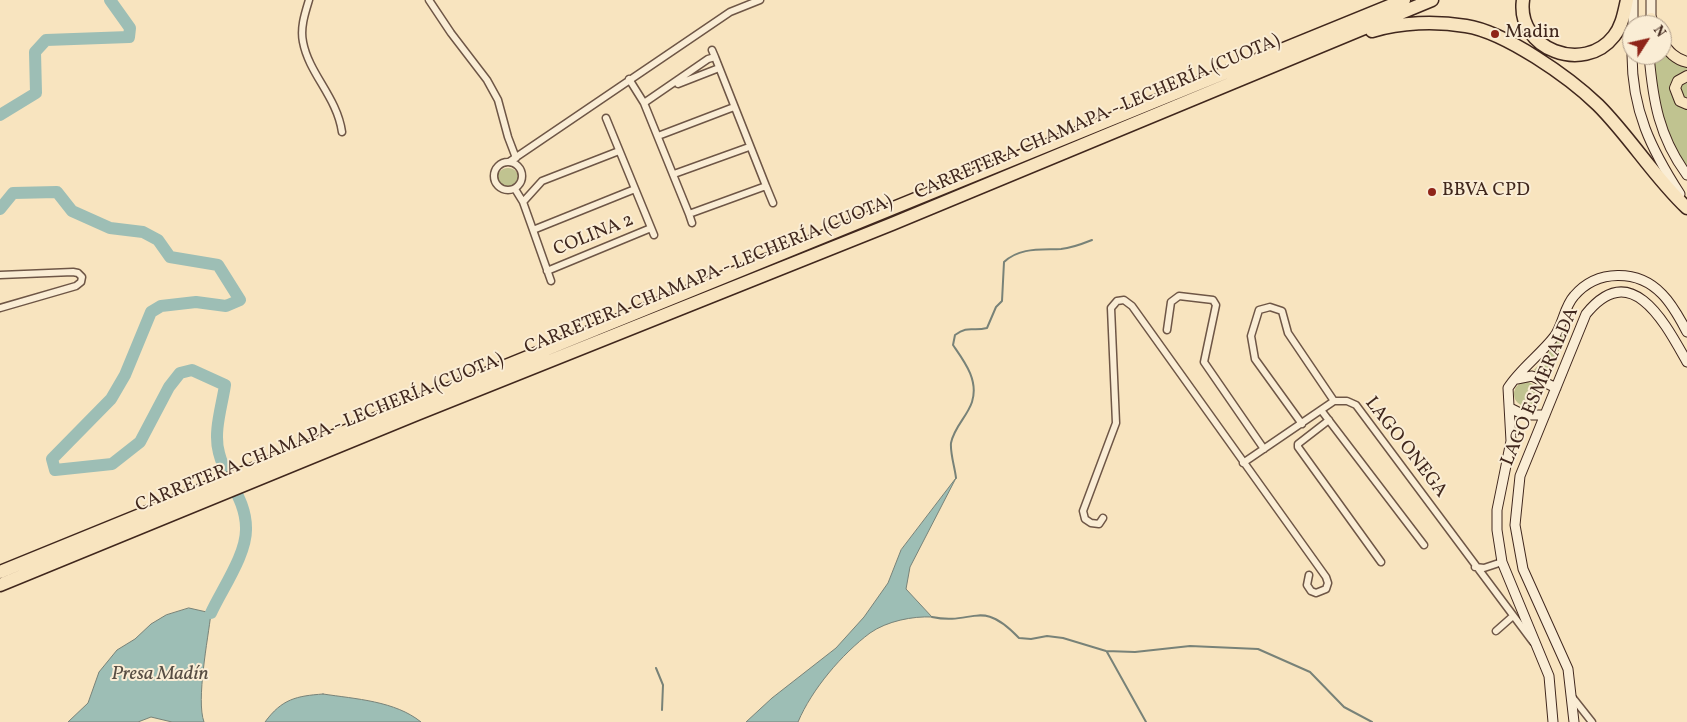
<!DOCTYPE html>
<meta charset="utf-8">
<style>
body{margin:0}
#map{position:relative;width:1687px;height:722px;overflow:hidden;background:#f8e4bf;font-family:Vollkorn,serif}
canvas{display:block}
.north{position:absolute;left:1622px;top:15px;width:50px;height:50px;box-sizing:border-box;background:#faedd5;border:1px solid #b09e8b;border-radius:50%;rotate:55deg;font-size:14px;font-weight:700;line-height:20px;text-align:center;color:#40271d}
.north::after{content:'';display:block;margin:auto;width:18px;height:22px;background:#8f2418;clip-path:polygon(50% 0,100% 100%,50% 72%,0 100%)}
</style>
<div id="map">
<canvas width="1687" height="722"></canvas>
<div class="north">N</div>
</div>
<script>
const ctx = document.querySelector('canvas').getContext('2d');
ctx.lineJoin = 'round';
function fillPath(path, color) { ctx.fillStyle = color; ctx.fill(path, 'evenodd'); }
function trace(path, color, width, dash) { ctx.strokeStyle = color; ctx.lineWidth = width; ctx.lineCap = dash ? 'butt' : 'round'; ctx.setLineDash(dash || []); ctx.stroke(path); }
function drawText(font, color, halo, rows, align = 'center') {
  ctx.font = font + ' Vollkorn,serif'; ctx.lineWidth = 4; ctx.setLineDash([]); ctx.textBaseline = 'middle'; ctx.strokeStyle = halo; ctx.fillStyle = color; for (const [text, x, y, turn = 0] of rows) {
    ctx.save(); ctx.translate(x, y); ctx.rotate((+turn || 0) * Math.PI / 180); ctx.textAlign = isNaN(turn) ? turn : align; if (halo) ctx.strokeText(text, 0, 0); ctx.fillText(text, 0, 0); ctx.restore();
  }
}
fillPath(new Path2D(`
 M1662 42 1687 62V175L1665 138 1649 55H1662Z
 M497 179a11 11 0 1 1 22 0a11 11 0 1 1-22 0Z
 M1563 332 1566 333 1548 378 1534 370 1547 355Z
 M1514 394a12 12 0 1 1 24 0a12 12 0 1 1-24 0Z`), '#c0c390');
const water = new Path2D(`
 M956 478 910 567 906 589 932 617C913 616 887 621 870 633 842 654 812 689 798 722H746L772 698 836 648 864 617 888 583 901 550Z
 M189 608 211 613C208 639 196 700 204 722H172L151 717 138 722H68L88 703 99 672 117 650 135 639 151 624 166 615Z
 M323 694C356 699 395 701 421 722H265C282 699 296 696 323 694Z`);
fillPath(water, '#9dbeb5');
trace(water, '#788278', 1);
trace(new Path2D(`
 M956 478C955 468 950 453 951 443 954 427 967 417 972 402 979 380 964 361 953 345L955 335C969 325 972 332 987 328L996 307 1002 301 1004 262C1020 247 1041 250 1061 249 1072 248 1082 244 1092 240
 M932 617C974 626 980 597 1019 638L1031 639 1047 636 1063 638 1106 651 1135 652 1190 646 1258 649 1310 672 1344 707 1372 722
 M1107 652 1146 722
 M656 668 663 685 662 710`), '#788278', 2);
trace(new Path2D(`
 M0 115 36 93 35 52 46 40 129 37 130 28 110 0
 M0 209 13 193 57 192 72 211 110 228 143 232 158 240 170 257 218 265 240 300 226 306 196 302 161 306 151 312 125 375 111 399 52 459 55 470 112 464 140 442 169 387 180 373 192 370 225 385C222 406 213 432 219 453 225 479 246 499 246 528 247 554 222 589 211 613`), '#9dbeb5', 12);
const street = new Path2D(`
 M309 0C305 13 300 28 303 42 309 74 337 97 342 132
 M429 0 451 33 487 80 498 100 508 137 516 158
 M712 50 715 57
 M629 79 644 103 689 214 766 186 715 57 708 59 644 103
 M678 84 719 68
 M606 118 654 235
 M658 136 734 107
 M509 162 730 12 760 0
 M494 176a14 14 0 1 1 28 0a14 14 0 1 1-28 0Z
 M674 174 749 147
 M766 186 773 203
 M515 189 523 202 533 230 635 189
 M523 202 542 181 619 151
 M689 214 692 223
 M533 230 551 281
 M547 271 651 228
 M0 275 73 272 78 273 82 277 81 282 76 286 0 308
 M1167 330 1171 302 1179 296 1213 300 1216 305 1204 362 1264 449
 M1321 410 1424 545
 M1329 420 1298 444V447L1381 562
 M1302 424 1255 359 1251 336 1259 310 1270 307 1282 311 1288 333 1334 401
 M1243 463 1334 401H1347L1356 405 1533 642
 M1103 518 1099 524 1091 523 1085 519 1083 511 1116 423 1111 308 1117 301 1124 300 1132 306 1326 577 1328 583 1326 589 1316 593 1311 591 1307 585 1309 575
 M1475 567 1484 568 1502 562
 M1496 631 1513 616
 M1573 698 1592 722`);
const secondary = new Path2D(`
 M1633 25V0
 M1651 25V0
 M1632 55C1632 110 1651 149 1680 194
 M1649 55C1653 101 1659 137 1687 175
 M1517 379 1532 376 1556 388
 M1510 408 1524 415H1545
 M1553 722 1549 676 1502 562 1497 530V510L1511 441 1508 388C1520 369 1540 355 1554 337 1563 325 1564 307 1574 296 1597 269 1638 269 1662 294 1673 305 1680 319 1687 332
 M1574 722 1568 669 1523 569 1515 525 1520 476 1586 314C1632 257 1666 325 1687 362`);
const primary = new Path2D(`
 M1651 18 1654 25
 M1662 42C1669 52 1675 59 1687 62
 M1687 76 1678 81 1675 88 1680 101 1687 104`);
const highway = new Path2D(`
 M1523 0C1516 49 1584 75 1614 36 1622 26 1624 13 1627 0
 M1372 31C1401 22 1436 21 1466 26 1505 32 1569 77 1598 105 1630 137 1654 177 1687 208
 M0 572 1404 0
 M0 585 417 414 892 224 1432 0`);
trace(street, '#6e5646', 9);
trace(secondary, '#40271d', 11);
trace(primary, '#40271d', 12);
trace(highway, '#40271d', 15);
trace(street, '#faedd5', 6);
trace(secondary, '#faedd5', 9);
trace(primary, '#f8e4bf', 10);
trace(highway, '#f8e4bf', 12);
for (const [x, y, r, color] of [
 [1495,34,5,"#8f2418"],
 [1432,192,5,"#8f2418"]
]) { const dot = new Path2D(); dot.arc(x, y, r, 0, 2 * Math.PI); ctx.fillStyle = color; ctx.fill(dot); trace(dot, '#faedd5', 2); }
drawText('19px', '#40271d', '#faedd5', [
 ["Madin",1505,34],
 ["BBVA CPD",1442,192]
], 'left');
drawText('19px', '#40271d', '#faedd5', [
 ["CARRETERA CHAMAPA - LECHERÍA (CUOTA)",1098,118,-23],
 ["COLINA 2",594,236,-22],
 ["CARRETERA CHAMAPA - LECHERÍA (CUOTA)",709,276,-22],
 ["LAGO ESMERALDA",1541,387,-67],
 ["CARRETERA CHAMAPA - LECHERÍA (CUOTA)",320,434,-22],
 ["LAGO ONEGA",1405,448,52]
]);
drawText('italic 20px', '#574d43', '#faedd5', [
 ["Presa Madín",160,675]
]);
</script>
